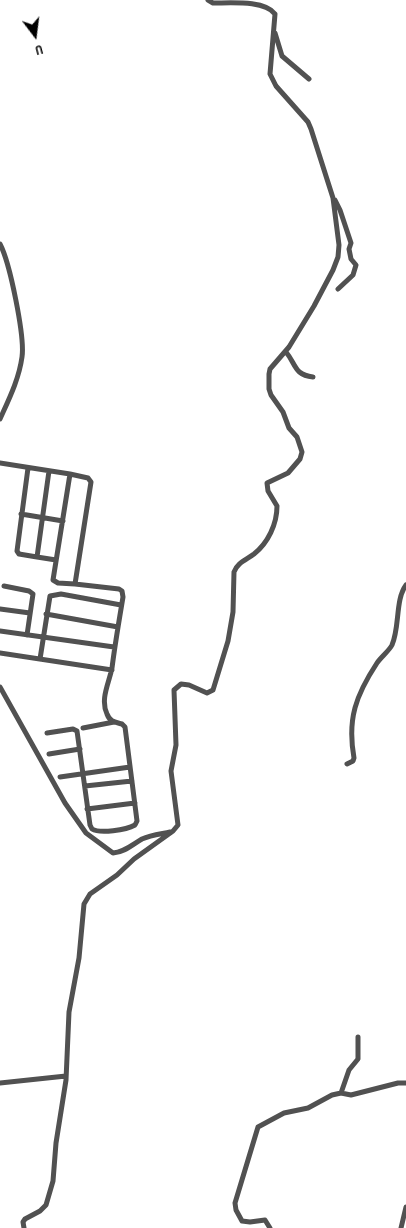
<!DOCTYPE html>
<style>
body{margin:0}
#map{position:relative;width:406px;height:1228px;overflow:hidden;background:#fff;font-family:"Sofia Sans Condensed",sans-serif}
canvas{display:block}
.north{position:absolute;left:10px;top:10px;width:50px;height:50px;-webkit-text-stroke:4px #fff;paint-order:stroke;rotate:165deg;font-size:14px;font-weight:700;line-height:20px;text-align:center;color:#000}
.north::after{content:'';display:block;margin:auto;width:18px;height:22px;background:#000;clip-path:polygon(50% 0,100% 100%,50% 72%,0 100%)}
</style>
<div id="map">
<canvas width="406" height="1228"></canvas>
<div class="north">U</div>
</div>
<script>
const ctx = document.querySelector('canvas').getContext('2d');
ctx.lineJoin = 'round';
function trace(path, color, width, dash) { ctx.strokeStyle = color; ctx.lineWidth = width; ctx.lineCap = dash ? 'butt' : 'round'; ctx.setLineDash(dash || []); ctx.stroke(path); }
trace(new Path2D(`
 M275 33 282 56 309 79
 M335 200 340 210 351 243 349 249 351 259 356 265 353 275 338 289
 M0 244C10 263 25 337 22 357 19 379 9 399 0 419
 M286 352C296 364 294 375 313 377
 M0 463 70 474 53 580 58 583 75 584
 M28 468 17 551 19 554 37 557
 M49 471 37 557 56 560
 M21 514 63 521
 M4 586 29 591 33 594 27 635
 M0 609 30 613
 M46 614 118 627
 M0 631 114 647
 M0 653 112 670
 M40 659 50 596 61 594 121 605
 M0 687 65 803 86 833 113 853C125 852 133 844 142 839 151 835 161 834 170 832
 M83 728 114 722
 M47 733 73 729 77 731 90 825 92 829C100 834 126 830 135 825L137 821 125 727 122 724C115 722 110 722 107 714 100 699 109 683 112 668 115 644 119 621 123 597L122 591 119 589 75 584 91 482 88 478 70 474
 M49 754 80 749
 M347 764 353 761 354 758C347 719 356 695 377 663 381 657 389 651 392 645 400 627 395 600 406 585
 M60 777 130 767
 M85 786 132 781
 M87 809 135 803
 M0 1083 66 1076
 M341 1093 349 1070 358 1059V1037
 M24 1228 23 1222 25 1219 40 1211 46 1205 53 1181 56 1143 66 1080 69 1012 79 958 84 904 90 894 117 875 134 859 173 831 178 825 171 771 176 745 174 690 181 684 189 685 207 693 213 690 228 641 233 612 234 572C237 563 246 560 254 554 268 543 277 524 277 506L268 491 267 483 288 473 300 459 302 452 297 437 289 428 283 412 271 395 269 389V374L270 369 289 347 314 306 333 270 338 257 339 245 333 198 311 129 308 122 276 86 270 74 275 14C265 0 231 3 213 3L208 0
 M270 1228 265 1220 250 1222 242 1221 236 1210 235 1203 258 1127 284 1113 308 1108 332 1095 341 1093 351 1095 398 1083H406
 M401 1228 406 1207`), '#515151', 5);
</script>
